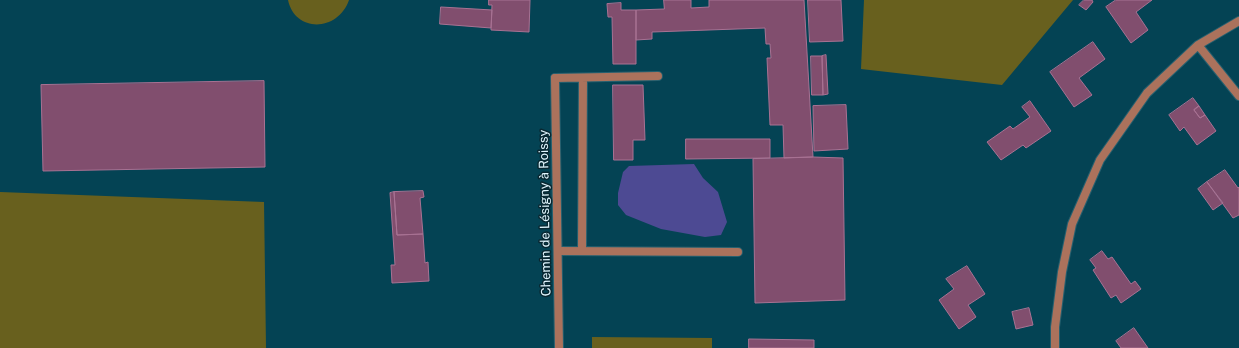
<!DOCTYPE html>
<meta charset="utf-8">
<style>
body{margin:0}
canvas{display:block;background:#044354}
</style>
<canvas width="1239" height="348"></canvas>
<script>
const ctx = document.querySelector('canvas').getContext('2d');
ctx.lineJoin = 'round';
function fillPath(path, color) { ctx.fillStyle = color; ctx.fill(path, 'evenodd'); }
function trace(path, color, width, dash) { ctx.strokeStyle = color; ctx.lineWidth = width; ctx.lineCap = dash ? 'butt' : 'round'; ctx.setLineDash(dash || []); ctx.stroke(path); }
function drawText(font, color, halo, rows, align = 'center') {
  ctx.font = font + ' "Public Sans",sans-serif'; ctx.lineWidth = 3; ctx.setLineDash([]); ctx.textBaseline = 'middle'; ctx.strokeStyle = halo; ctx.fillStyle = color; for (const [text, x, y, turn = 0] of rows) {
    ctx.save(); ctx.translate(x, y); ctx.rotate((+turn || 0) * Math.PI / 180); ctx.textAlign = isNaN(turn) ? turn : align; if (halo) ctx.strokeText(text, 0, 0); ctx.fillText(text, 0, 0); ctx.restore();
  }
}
fillPath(new Path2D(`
 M288 0H349C338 32 295 33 288 0Z
 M864 0H1073L1002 85 861 69Z
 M0 192 264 202 266 348H0Z
 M592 337 712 338V348H592Z`), '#68601e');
fillPath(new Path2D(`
 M694 164 703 178 718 192 727 222 721 235 705 237 661 229 626 215 618 205V193L623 172 629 166Z`), '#4d4a93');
const building = new Path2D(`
 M489 0H530L529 32 491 30 492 5H489Z
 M664 0H691V8L709 7V0H804L813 157 784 158 783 125H770L767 58H771L770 44H766L765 28 652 32V39L636 40V10L664 9Z
 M808 0H841L843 41 810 42Z
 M1084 0H1092L1093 2 1086 10 1079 5Z
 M1116 0H1152L1136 12 1148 30 1131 43 1106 7Z
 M621 3V10H636V64H613L612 17H608L607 4Z
 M441 7 492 10 491 28 440 24Z
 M1093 42 1105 59 1079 78 1092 95 1074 107 1050 72Z
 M826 55 828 94 823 95 822 56Z
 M811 56H822L823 95H812Z
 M264 81 265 167 43 171 41 85Z
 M613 85H643L645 140H633V160H614Z
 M1193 98 1199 106 1194 110 1200 118 1205 115 1216 131 1197 145 1184 127 1180 131 1169 115Z
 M1030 101 1051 131 1026 148 1023 145 1001 160 987 142 1010 126 1013 129 1030 117 1022 107Z
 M846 105 848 149 814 151 813 106Z
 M1199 106 1205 115 1200 118 1194 110Z
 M686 139H770V158L686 159Z
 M813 157 843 158 845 300 755 303 753 159Z
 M1225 170 1238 188 1239 187V215L1233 218 1207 182Z
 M1207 182 1223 203 1213 210 1198 189Z
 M423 191 424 197 420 198 423 234 397 235 394 192Z
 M394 192 397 235 423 234 425 263 428 262 429 281 392 283 391 265H395L390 193Z
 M1102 251 1108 259 1112 257 1131 284 1135 281 1141 289 1121 303 1116 295 1111 298 1093 270 1096 268 1090 260Z
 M967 266 985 294 968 305 976 317 959 329 939 300 954 289 946 279Z
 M1029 308 1033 325 1016 329 1012 312Z
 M1134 328 1148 348H1121L1116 341Z
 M749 339 814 340V348H749Z`);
fillPath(building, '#814e6e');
trace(building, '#a87293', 1);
const service = new Path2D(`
 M555 78 658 76
 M558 251 738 252
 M582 251 583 78`);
const minor = new Path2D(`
 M1198 45 1239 96
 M555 78 559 348
 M1055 348V327L1062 272 1072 224 1100 160 1147 93 1198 45 1239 21`);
trace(service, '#27606f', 10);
trace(minor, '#27606f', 10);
trace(service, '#ab725c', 8);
trace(minor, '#ab725c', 8);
drawText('13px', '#e1f6fe', '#082731', [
 ["Chemin de Lésigny à Roissy",545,213,-91]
]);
</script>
